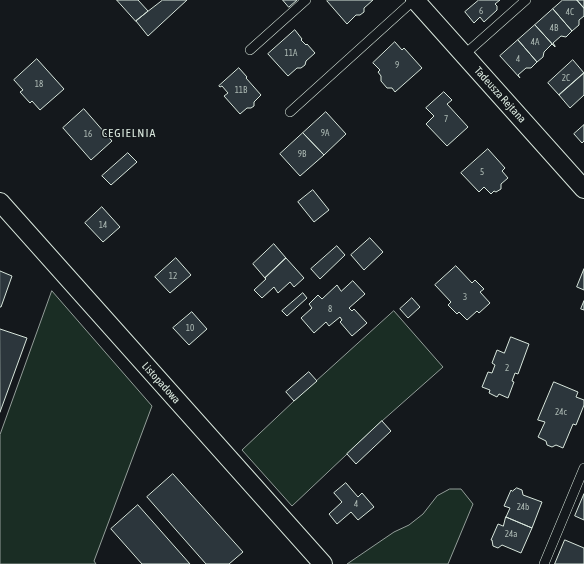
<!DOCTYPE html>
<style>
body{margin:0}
canvas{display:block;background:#14181c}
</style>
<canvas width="584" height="564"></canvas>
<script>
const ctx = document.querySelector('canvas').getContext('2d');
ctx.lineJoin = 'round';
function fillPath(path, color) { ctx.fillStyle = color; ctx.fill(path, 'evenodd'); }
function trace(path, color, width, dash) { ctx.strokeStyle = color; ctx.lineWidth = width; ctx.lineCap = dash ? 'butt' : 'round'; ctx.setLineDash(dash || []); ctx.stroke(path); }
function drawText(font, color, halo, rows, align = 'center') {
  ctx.font = font + ' "Asap Condensed",sans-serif'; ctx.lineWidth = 3; ctx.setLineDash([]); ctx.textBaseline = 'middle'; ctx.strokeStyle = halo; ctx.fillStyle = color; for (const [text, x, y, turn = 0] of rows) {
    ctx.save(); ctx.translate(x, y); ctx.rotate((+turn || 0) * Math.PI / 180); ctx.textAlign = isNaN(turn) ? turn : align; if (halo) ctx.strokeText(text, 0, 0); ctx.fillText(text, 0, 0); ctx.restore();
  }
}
const green = new Path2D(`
 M52 291 152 406 94 561 96 564H0V435Z
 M394 311 443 367 382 421 292 506 242 450 294 401Z
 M450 489H461L473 504 448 564H347L394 532 409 525 423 514 437 496Z`);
fillPath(green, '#1a2d24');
trace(green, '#939e99', 1);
const building = new Path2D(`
 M117 0H138L148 11 136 21Z
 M163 0H187L148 36 136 21Z
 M283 0H297L289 7Z
 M328 0H373L364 8V12L360 15H356L347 24 327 1Z
 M479 0H500L495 4 497 6V10L484 22 480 17 474 23 465 12Z
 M563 0H577L584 8V16L579 20V25L572 31 553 9Z
 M577 0H584V8Z
 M553 9 572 31 566 37 561 36 553 43 555 46V47L535 25Z
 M535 25 555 47 552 44 544 52 543 57 537 62 518 40Z
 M295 30 302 39 301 40 306 45 307 44 315 53 306 61 305 65 301 68H297L288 76 268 54Z
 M518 40 537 62 531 68H526L518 75 520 78 500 56Z
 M395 42 402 50 404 48 422 68 395 92 392 88H387L381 81V76L378 72 380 70 373 63Z
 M37 59 64 89 40 110 32 101 30 103 20 92 23 90 14 80Z
 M573 60 584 73 559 95 548 83Z
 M239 68 247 77 246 78 261 95 254 102V106L251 108H247L240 114 224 96 228 93 222 86 220 87 219 86Z
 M584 73V95L570 108 559 95Z
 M444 92 452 100 447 104 468 127 447 146 426 124 434 116 426 108Z
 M84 109 112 141 91 160 63 128Z
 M326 112 346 134 324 155 303 133Z
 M584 125V141L582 143 574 134Z
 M303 133 324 155 300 176 280 154Z
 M488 149 505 168 502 171 508 178 501 184V189L496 192 494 191 491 194 484 187 479 192 461 173Z
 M128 153 137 162 111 185 102 176Z
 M313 190 329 210 314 222 298 202Z
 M102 207 120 227 103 242 85 223Z
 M370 238 383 252 364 270 351 255Z
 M274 244 286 258 265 278 253 264Z
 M337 246 345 255 320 279 311 269Z
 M176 258 191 275 170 293 155 277Z
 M286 258 304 278 294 287 290 282 278 293 274 287 262 298 254 290 266 279 265 278Z
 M456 266 472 283 475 280 484 289 480 292 490 303 479 313 477 311 467 320 459 312 457 314 448 305 451 302 435 285Z
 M584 269V290L577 287Z
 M0 271 12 276 1 307H0Z
 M353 281 365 294 349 308 352 311 354 309 367 323 352 336 340 322 342 320 340 317 329 326 326 322 314 333 301 318 312 308 309 304 318 295 322 299 337 285 341 291Z
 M303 293 307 298 287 316 282 311Z
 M412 298 420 307 408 318 400 309Z
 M584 301V310L581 309Z
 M192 312 207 329 189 345 173 328Z
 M0 329 27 338 0 412Z
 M511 337 529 344 518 374 515 373 512 381 514 382 508 398 499 394 497 397 489 393 490 390 482 387 488 372 492 373 495 365 492 363 497 350 504 353Z
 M309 372 317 381 294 401 286 392Z
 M554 382 578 392 576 397 584 400V405L576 425 573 424 563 448 556 445 552 447 547 445 546 441 538 437 545 422 538 420Z
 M382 421 391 431 356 464 347 454Z
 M173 474 243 552 229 564H206L147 497Z
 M346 483 358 497 362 493 374 507 358 520 351 512 337 524 329 514 342 502 334 493Z
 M517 488 522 490 523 495 542 502 532 528 506 517 510 508 504 506 511 490 512 491Z
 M584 494V520L575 516Z
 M138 505 190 564H142L111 529Z
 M506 517 532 528 521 553 502 545 498 548 493 546 492 540H491L498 524 503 526Z
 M565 540 584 548V564H555Z`);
fillPath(building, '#2c363c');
trace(building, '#d8e6dc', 1);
const service = new Path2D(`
 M250 50 306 0
 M464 55 526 0
 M290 112 414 0
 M544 564 584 468`);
const minor = new Path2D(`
 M415 0 584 189
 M0 202 323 564`);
trace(service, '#d8e6dc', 10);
trace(minor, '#d8e6dc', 20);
trace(service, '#14181c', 9);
trace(minor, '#14181c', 18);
drawText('9px', '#adbab4', null, [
 ["6",481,11],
 ["4C",570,12],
 ["4B",554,28],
 ["4A",535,42],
 ["11A",291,53],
 ["4",518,59],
 ["9",397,65],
 ["2C",566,78],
 ["18",39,84],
 ["11B",241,90],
 ["7",446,119],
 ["9A",325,133],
 ["16",88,134],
 ["9B",302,154],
 ["5",482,172],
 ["14",103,225],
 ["12",173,276],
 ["3",465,297],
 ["8",330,309],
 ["10",190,328],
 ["2",507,368],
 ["24c",561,412],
 ["4",356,504],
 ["24b",523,507],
 ["24a",511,534]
]);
drawText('11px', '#d8e6dc', '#14181c', [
 ["Tadeusza Rejtana",500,95,48],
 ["Listopadowa",161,383,48]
]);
ctx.letterSpacing = '1px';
drawText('12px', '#d8e6dc', '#14181c', [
 ["CEGIELNIA",129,133]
]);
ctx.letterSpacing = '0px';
</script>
